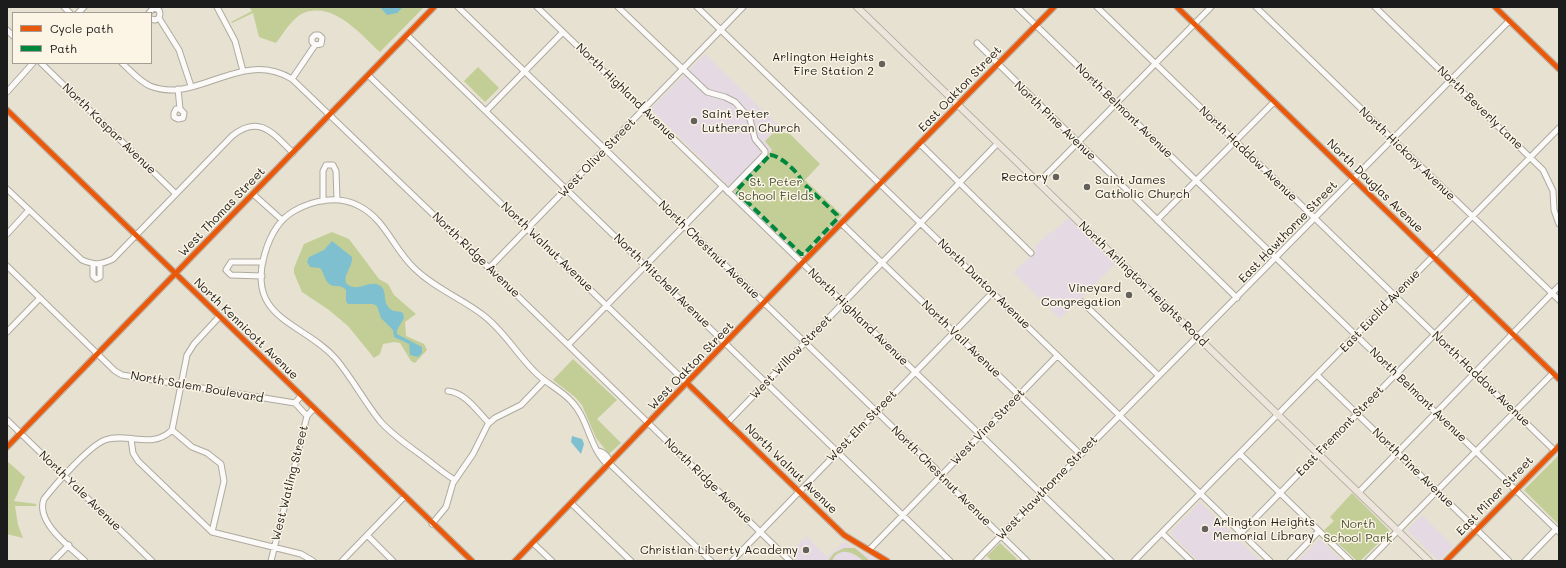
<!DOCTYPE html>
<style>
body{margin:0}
#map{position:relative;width:1566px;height:568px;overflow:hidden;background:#e7e1d1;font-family:Mali,sans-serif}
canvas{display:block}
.frame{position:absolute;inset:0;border:8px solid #1c1c1c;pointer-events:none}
.legend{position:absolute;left:12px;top:12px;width:140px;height:52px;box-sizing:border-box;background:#fcf5e5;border:1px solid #a29e95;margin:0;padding:5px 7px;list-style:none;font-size:12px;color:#1c1c1c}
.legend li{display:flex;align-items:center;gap:8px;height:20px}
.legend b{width:20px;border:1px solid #a29e95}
</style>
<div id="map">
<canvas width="1566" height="568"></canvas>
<div class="frame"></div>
<ul class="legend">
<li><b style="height:5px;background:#e8590c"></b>Cycle path</li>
<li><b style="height:5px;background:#00873e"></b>Path</li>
</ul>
</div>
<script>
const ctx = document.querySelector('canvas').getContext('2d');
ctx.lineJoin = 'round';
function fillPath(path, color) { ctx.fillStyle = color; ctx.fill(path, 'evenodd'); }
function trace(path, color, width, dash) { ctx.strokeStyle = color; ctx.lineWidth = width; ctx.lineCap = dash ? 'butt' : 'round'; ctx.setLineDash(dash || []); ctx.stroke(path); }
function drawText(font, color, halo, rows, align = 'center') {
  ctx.font = font + ' Mali,sans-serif'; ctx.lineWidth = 3; ctx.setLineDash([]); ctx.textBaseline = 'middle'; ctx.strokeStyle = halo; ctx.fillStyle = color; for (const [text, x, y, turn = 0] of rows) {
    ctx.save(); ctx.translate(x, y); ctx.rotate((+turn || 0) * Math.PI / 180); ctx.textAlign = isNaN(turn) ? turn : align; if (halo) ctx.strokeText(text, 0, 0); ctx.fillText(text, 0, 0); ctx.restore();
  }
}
fillPath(new Path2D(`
 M705 54 779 126 765 141 772 150 734 191 651 109Z
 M1068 218 1115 264 1060 319 1013 272 1037 251 1034 248 1049 232 1051 234Z
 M1200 502 1260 561H1198L1170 533Z
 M1422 515 1453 546 1439 561 1407 530Z
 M806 536 827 557 844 542 878 561H798L790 553Z
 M1320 539 1342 561H1298Z`), '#e5d9e3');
fillPath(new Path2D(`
 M249 7H424L380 52C361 35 336 3 306 12 293 16 284 33 276 43L259 37 253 13 232 23 231 22 252 11Z
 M478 67 499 88 485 102 464 81Z
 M778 128 786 134 788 132 820 164 805 180 842 215 802 256 734 191 772 150 765 141Z
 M332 232 349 239 379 279 388 284 394 295 416 314 405 322 406 336 424 344 427 350 415 363 411 361 400 343 394 342 383 344 380 354 374 358 348 326 329 310 302 292 294 273V268L304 244Z
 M573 359 617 400 597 419 621 443 609 454 596 438 582 405 575 397 553 380Z
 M1559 455V525L1524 490Z
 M7 461 25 477 14 501 36 504V506H15L18 525 23 538 7 534Z
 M1352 493 1389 530V533L1361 560H1356L1324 530 1334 521 1330 517Z
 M1000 543 1017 559 1015 561H992L987 556Z
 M844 548H855L870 561H863C854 552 839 546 832 561H828L834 553Z`), '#c2ce96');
fillPath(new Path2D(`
 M380 7H403L397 13 387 15Z
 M332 241 352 257C353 267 343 274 346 283 355 293 366 282 376 284 388 287 383 298 387 305 391 313 397 310 403 313L404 318 397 330V334L422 347V353L418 357 410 355 409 344 394 337 393 330 381 318 377 306 373 304H348L346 301V290C340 283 334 289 328 283 324 279 324 272 320 268L310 267 307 262 309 257 324 250Z
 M572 436 582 439 584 444 581 454 571 442Z`), '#7ec0d0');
const minor = new Path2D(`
 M64 7 70 13
 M217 7 235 41 243 71
 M458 7 936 469 943 479 1027 561
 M537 7 1111 561
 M618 7 707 92 725 97 735 102 750 119 755 139 765 151V154L728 192
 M697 7 1270 561
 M1017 7 1559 532
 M1097 7 1554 450
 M1177 7 1559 379
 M1256 7 1559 300
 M1375 7 1543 170 1553 191 1554 210 1559 224
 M1495 7 1559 69
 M78 13 84 7
 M149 13 153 8 159 10 160 14 159 18 179 50 191 86
 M151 19 155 20 159 18
 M7 30 13 36
 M407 35 950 561
 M977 43 1237 298
 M41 63 176 194
 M122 63C131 71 139 81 150 86 198 105 240 48 292 79L489 268 790 561
 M368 75 844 535 887 561
 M292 79 315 45 321 44 322 38 319 35H315L312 38V42L315 45
 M178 89 180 109 184 113 183 118 178 119 174 117V113L176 109H180
 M7 92 33 63
 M7 110 472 561
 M486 111 563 32
 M920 144 1031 253
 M1038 183 1211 7
 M7 189 82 260C94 265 101 265 113 259L232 136C259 114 273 133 293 153
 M253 194 282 220
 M323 201V171L326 165H333L336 171 337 199
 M1157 220 1274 102
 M842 224 1080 454
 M7 234 29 210
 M93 264V276L96 279 100 277V264
 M7 266 115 371 122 375 295 403 301 396
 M489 268 743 7
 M262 276 231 275 226 270 231 262H263
 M1082 302 1158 375
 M7 332 40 298
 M568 345 723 186
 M1317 375 1509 561
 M448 391C466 393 477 411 489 423
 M295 403 307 416
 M7 420 152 561
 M728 422 997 144
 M172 430 192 447 207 453 221 464 224 481 212 532
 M131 439 133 453 138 461 212 532 301 554 313 561
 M7 447 434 7
 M598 451C604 452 609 457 610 464L711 561
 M1240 454 1350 561
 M455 480C446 475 438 468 429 461 412 448 394 437 380 421 364 401 352 378 336 359 304 322 245 320 265 253 270 236 278 220 294 211 313 200 338 195 359 206 385 219 393 248 414 268 434 288 461 298 483 315 504 331 516 353 534 371 545 383 560 389 571 401 588 418 589 446 606 463L610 464
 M1359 492 1559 286
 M571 503 631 561
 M432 524 446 507 453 483 473 454 488 424 495 418 521 405 544 381
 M1162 533 1191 561
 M1241 533 1472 296
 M367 535 393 561
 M533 543 552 561
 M869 550 1057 356
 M53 561 69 545
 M85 561C70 547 35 522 44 499 55 485 89 446 105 440 127 432 152 450 172 430L187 355 194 344 219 317
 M271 561 307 416 314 408
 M342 561 404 497
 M515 561 802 263 1054 7
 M732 561 993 292
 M976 561 1509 21
 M1134 561 1559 128
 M1290 561 1319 531
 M1368 561 1553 373
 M1446 561 1559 446
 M1525 561 1556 529`);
const major = new Path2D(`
 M857 7 1429 561`);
trace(minor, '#aeaaa0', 7);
trace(major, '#aeaaa0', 8);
trace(minor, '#fbfaf8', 5);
trace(major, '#ede5dc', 6);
trace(new Path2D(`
 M770 155C778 154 800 173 802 182L837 215V219L804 254H801L736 191Z`), '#00873e', 4, [8, 4]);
trace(new Path2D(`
 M1177 7 1559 379
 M1495 7 1559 69
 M7 110 472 561
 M687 383 844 535 887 561
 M7 447 434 7
 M515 561 802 263 1054 7
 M1446 561 1559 446`), '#e8590c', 5);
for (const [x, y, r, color] of [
 [882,64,4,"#63615b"],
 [694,121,4,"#63615b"],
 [1056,177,4,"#63615b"],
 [1087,187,4,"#63615b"],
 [1129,295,4,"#63615b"],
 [1205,529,4,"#63615b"],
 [806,550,4,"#63615b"]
]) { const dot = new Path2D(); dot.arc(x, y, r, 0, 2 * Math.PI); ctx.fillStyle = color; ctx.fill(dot); trace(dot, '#fcf5e5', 1.5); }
drawText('12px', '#1c1c1c', '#fcf5e5', [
 ["Arlington Heights",874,57],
 ["Fire Station 2",874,71],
 ["Saint Peter",702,114,"left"],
 ["Lutheran Church",702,128,"left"],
 ["Rectory",1048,177],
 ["Saint James",1095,180,"left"],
 ["Catholic Church",1095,194,"left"],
 ["Vineyard",1121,288],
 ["Congregation",1121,302],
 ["Arlington Heights",1213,522,"left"],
 ["Memorial Library",1213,536,"left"],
 ["Christian Liberty Academy",798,550]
], 'right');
drawText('12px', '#1c1c1c', '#fcf5e5', [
 ["East Oakton Street",960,89,-46],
 ["North Highland Avenue",626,92,44],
 ["North Beverly Lane",1480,108,44],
 ["North Belmont Avenue",1124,111,44],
 ["North Pine Avenue",1055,121,44],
 ["North Kaspar Avenue",109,129,44],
 ["North Haddow Avenue",1248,154,44],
 ["North Hickory Avenue",1407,154,44],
 ["West Olive Street",597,158,-46],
 ["North Douglas Avenue",1375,186,44],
 ["West Thomas Street",222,212,-46],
 ["East Hawthorne Street",1288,232,-46],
 ["North Walnut Avenue",547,247,44],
 ["North Chestnut Avenue",709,250,44],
 ["North Ridge Avenue",476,255,44],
 ["North Mitchell Avenue",662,281,44],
 ["North Dunton Avenue",984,284,44],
 ["North Arlington Heights Road",1143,284,44],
 ["East Euclid Avenue",1380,311,-46],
 ["North Highland Avenue",858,317,44],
 ["North Kennicott Avenue",246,329,44],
 ["North Vail Avenue",961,339,44],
 ["West Willow Street",791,357,-46],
 ["West Oakton Street",691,366,-46],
 ["North Haddow Avenue",1481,379,44],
 ["North Salem Boulevard",197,387,10],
 ["North Belmont Avenue",1418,395,44],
 ["West Elm Street",862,426,-46],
 ["West Vine Street",988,427,-46],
 ["East Fremont Street",1340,431,-46],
 ["North Pine Avenue",1413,468,44],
 ["North Walnut Avenue",791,469,44],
 ["North Chestnut Avenue",941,476,45],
 ["North Ridge Avenue",708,481,44],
 ["West Watling Street",290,483,-76],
 ["West Hawthorne Street",1047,488,-46],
 ["North Yale Avenue",80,491,44],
 ["East Miner Street",1495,496,-46]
]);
drawText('12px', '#4b5536', '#fcf5e5', [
 ["St. Peter",776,182],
 ["School Fields",776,196],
 ["North",1358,524],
 ["School Park",1358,538]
]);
</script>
